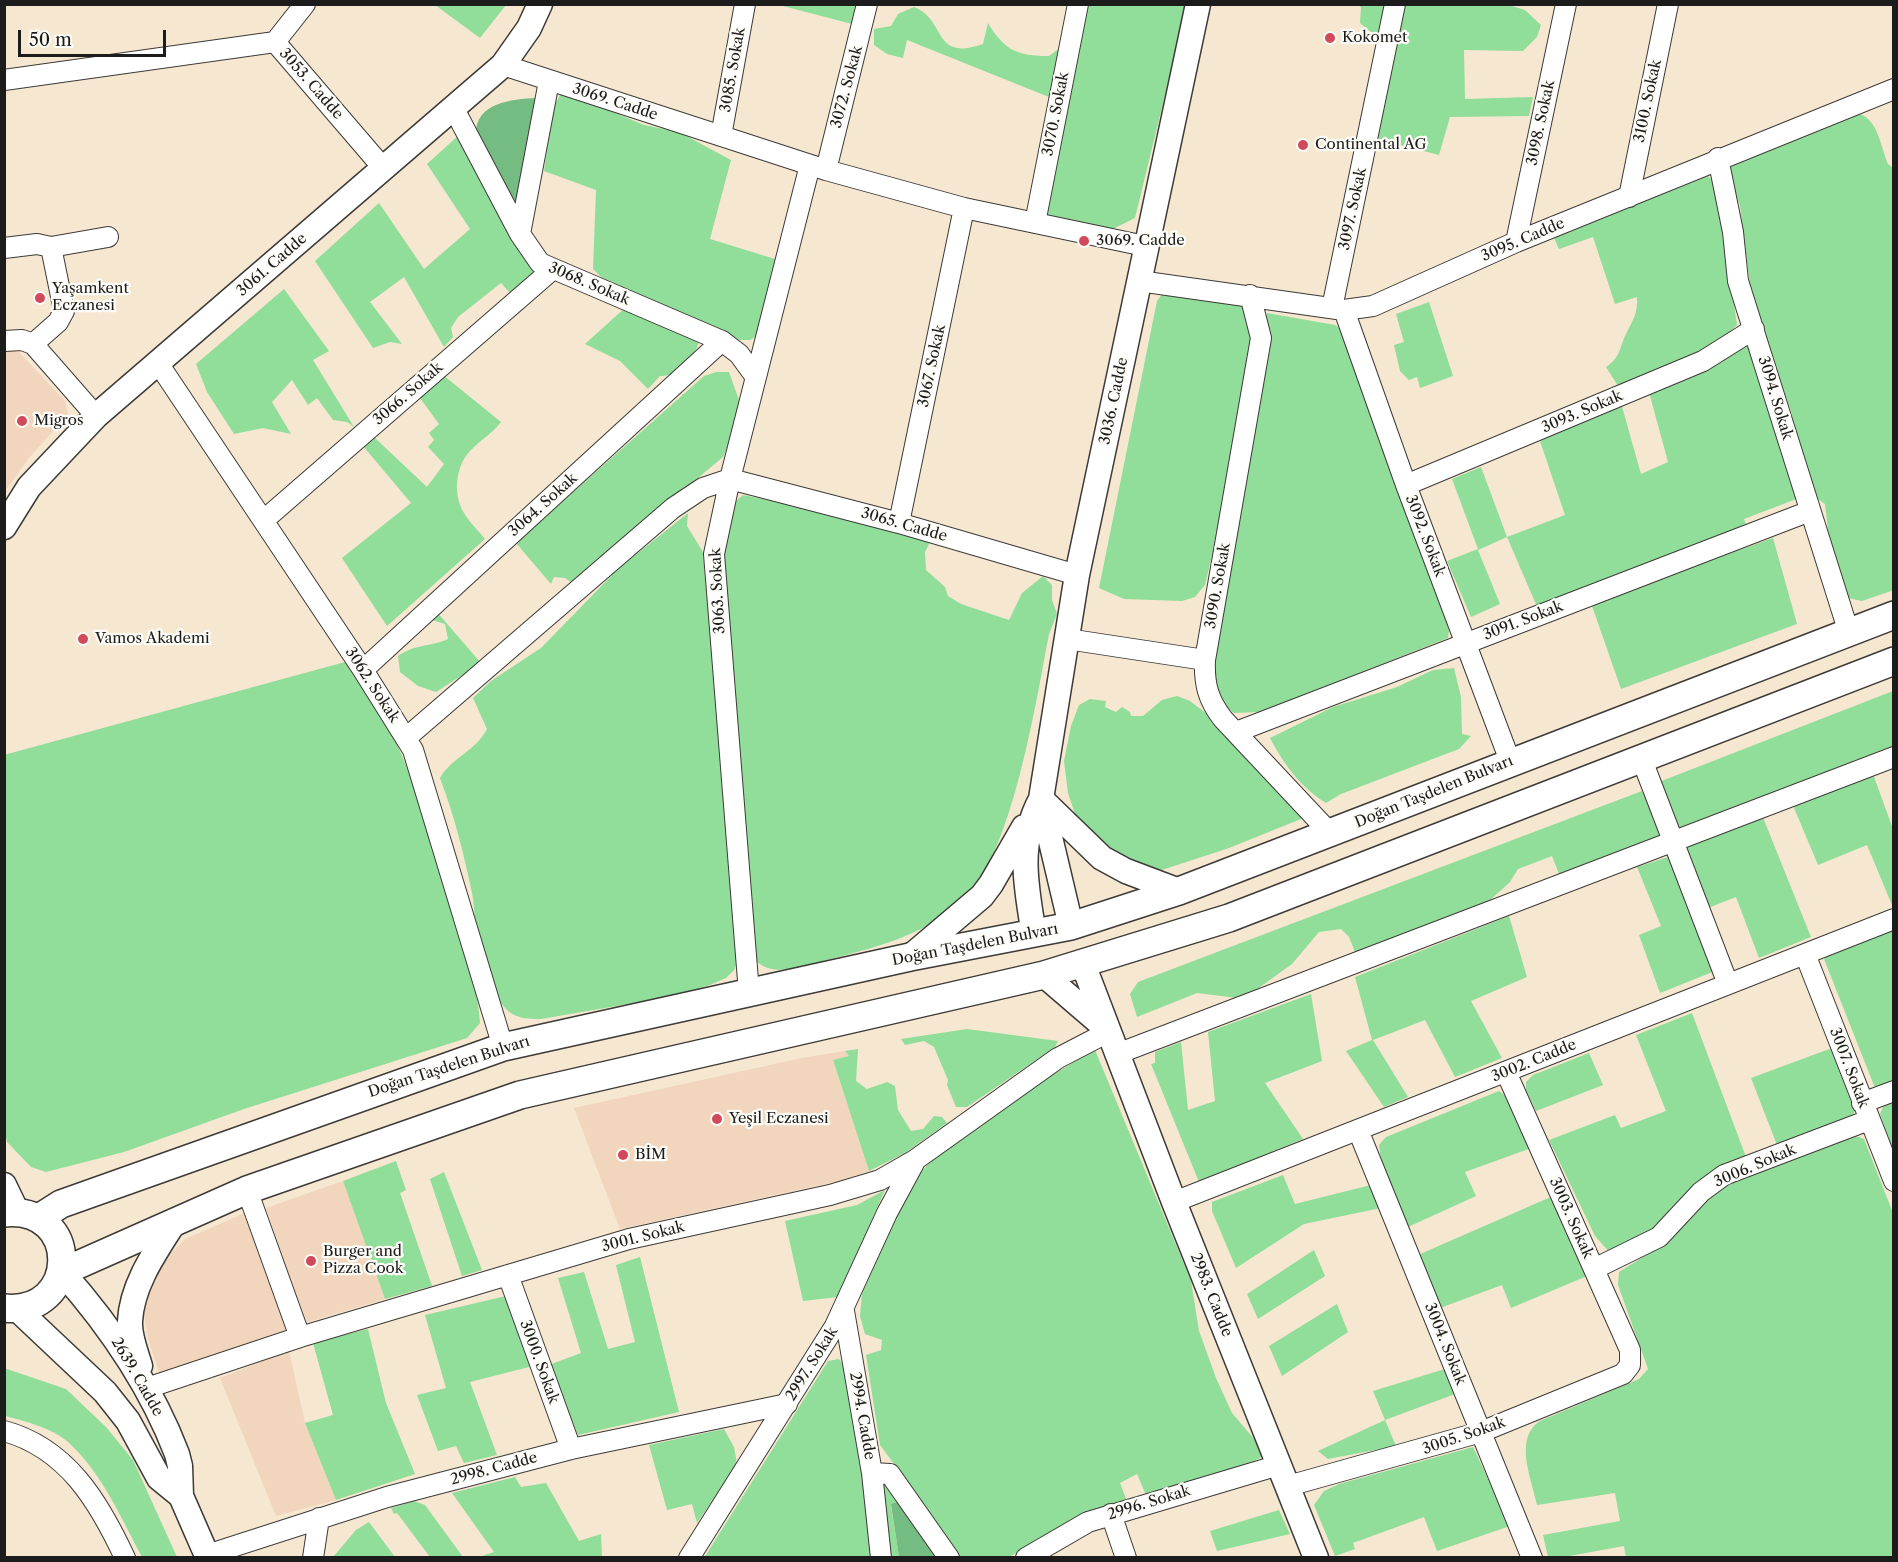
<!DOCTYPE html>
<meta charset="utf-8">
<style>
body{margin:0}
#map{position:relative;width:1898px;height:1562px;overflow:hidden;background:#f5e7d0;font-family:"Libre Caslon Text",serif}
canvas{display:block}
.frame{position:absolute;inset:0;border:6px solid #1c1c1c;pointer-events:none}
.scale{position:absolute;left:18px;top:30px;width:148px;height:27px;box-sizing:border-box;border:3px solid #1c1c1c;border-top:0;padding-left:8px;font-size:18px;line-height:21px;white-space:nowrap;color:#1c1c1c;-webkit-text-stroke:4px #fdfcf7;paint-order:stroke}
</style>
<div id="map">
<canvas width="1898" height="1562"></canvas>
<div class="frame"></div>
<div class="scale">50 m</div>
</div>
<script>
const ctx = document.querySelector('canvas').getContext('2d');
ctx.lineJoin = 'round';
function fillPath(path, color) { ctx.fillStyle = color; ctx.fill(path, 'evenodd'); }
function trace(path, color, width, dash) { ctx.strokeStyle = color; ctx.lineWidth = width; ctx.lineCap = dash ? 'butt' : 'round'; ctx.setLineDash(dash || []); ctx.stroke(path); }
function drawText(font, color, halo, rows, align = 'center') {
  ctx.font = font + ' "Libre Caslon Text",serif'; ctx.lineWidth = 4.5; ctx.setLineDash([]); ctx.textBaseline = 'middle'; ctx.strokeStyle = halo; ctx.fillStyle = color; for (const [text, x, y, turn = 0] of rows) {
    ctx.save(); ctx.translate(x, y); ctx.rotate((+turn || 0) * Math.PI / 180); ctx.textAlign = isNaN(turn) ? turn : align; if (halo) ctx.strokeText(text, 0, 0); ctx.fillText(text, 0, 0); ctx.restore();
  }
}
fillPath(new Path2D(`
 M5 347 18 351 65 401 68 414 29 458 5 491Z
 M845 1051 849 1056 833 1061 869 1171 839 1181 620 1229 574 1108 802 1058Z
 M343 1181 385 1299 305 1323 266 1208Z
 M245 1213 287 1329 160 1375 148 1339 143 1307 148 1290 160 1265 185 1239Z
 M289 1351 305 1423 336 1500 276 1516 220 1378Z`), '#f1d5bd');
fillPath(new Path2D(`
 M435 5V4L506 5 480 38Z
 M779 5H859L856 25Z
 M1087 5H1187L1135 218 1113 229 1047 215 1044 208Z
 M1358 5H1386L1378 38 1360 23 1361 7Z
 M1403 5H1509L1525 10 1541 25 1537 37 1523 51 1464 50 1465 99 1533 97 1529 116 1450 117 1439 155 1377 139Z
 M914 7C947 20 932 62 983 44L988 23C1004 50 1017 56 1049 56L1060 48 1049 97 907 40 903 58 887 54 874 45V29L891 26 898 14Z
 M570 94 644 125 679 132 731 160 710 239 775 259 757 336 750 340H740L601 277 593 269 596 190 544 171 553 108 560 95Z
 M1852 112C1878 115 1879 142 1888 164L1893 168 1894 590 1862 601 1844 597 1830 547 1825 504 1815 497 1797 450 1792 414 1762 329 1750 285 1740 206 1727 167Z
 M459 135 535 273 511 294 501 283 458 317 451 328 453 337 444 347 404 277 370 302 402 344 390 342 373 348 315 261 379 203 424 269 470 229 427 164Z
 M1708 176 1717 185 1737 325C1712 351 1654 378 1618 386L1606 367C1621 357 1619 348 1626 334 1633 320 1638 313 1637 297L1615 304 1593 237 1559 249 1554 238Z
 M284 289 329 351 313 360 354 427 347 422 333 420 317 398 308 405 292 380 272 402 291 434 263 428 234 434 207 392 196 364Z
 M1171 292 1248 307 1252 338 1228 487 1205 585 1195 597 1182 601 1124 599 1099 588 1157 301 1162 294Z
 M1429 302 1453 376 1420 388 1417 377 1409 380 1400 371 1394 345 1404 342 1396 314Z
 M627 306 699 341C696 356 677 377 660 376L648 389 620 361 585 344Z
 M1267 313 1335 325 1347 333 1449 630 1448 638 1260 712 1234 713 1216 699 1209 661 1270 337 1265 320Z
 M1751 345 1799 498 1744 519 1746 525 1538 609 1507 537 1478 550 1500 604 1471 617 1447 561 1478 549 1452 479 1481 467 1507 537 1565 515 1540 441 1621 403 1641 474 1668 462 1649 392Z
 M716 372H729L739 400 737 424 723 457 572 583 565 578 554 577 551 584 516 543 704 376Z
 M443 375 501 422C492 434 479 441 470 451 455 467 453 495 464 513 469 522 479 531 485 539L387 626 342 558 411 503 363 446 374 437 427 487 444 464 428 447 434 440 429 433 439 424 420 398Z
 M743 495 847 516 932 538 925 552 926 570 945 587 948 596 961 604 1009 620 1022 593 1043 576 1052 585V600L1057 614 1049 634C1036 701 1012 859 960 904 923 935 877 947 831 959 807 965 773 980 754 959L721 554 734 503Z
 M688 513 687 526 703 552 737 955 735 969 726 978 710 985 675 996 541 1019C529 1019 517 1019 507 1010 490 994 477 944 475 920 474 911 474 902 472 893 464 854 454 815 440 778 451 758 476 751 487 729L473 698 491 681 541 648 618 569Z
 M1773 538 1797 624 1621 689 1591 603Z
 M436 611 481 663 436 692 418 686 400 672 398 656C414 644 431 647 448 639L445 624 432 620Z
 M345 662C409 741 427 822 454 917 464 951 478 987 480 1023L467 1038 244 1109 124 1152 46 1172 31 1167 7 1142 5 1134 4 755Z
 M1454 668 1461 697 1462 734 1471 736 1459 749 1341 794 1326 803C1301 788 1283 763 1270 738L1333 707 1397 687 1433 670Z
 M1893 691V746L1676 829 1659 782Z
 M1177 696 1190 701 1207 714 1220 731 1243 748 1285 801 1296 804 1303 812 1301 819 1229 848 1162 870 1114 857 1076 817 1068 793 1064 761 1071 726 1079 705 1090 699 1106 701 1105 707 1116 712 1122 707 1130 712 1131 716H1143L1162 700Z
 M1873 774 1893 829 1892 905 1867 845 1818 865 1792 803Z
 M1642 791 1654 813 1659 836 1559 874 1552 856 1518 869 1510 882 1489 901 1355 952 1349 937 1341 929 1319 932 1292 964 1253 992 1237 998 1197 993 1137 1017 1130 994 1138 982Z
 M1762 815 1811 937 1759 958 1736 897 1708 908 1687 851 1688 845Z
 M1668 857 1715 971 1660 993 1639 935 1661 926 1637 867Z
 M1509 916 1527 977 1471 1001 1502 1058 1455 1077 1425 1020 1373 1040 1408 1097 1384 1107 1346 1051 1372 1040 1355 977Z
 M1893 924V1086L1877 1093 1824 959 1831 947Z
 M1311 994 1322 1061 1265 1083 1303 1139 1199 1182 1151 1064 1155 1063V1052L1181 1042 1188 1110 1215 1101 1208 1032Z
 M1692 1013 1746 1157 1703 1178 1661 1225 1611 1254 1595 1236 1549 1140 1615 1115 1621 1128 1666 1111 1636 1035Z
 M967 1029 1058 1041 1055 1047 967 1107H956L947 1085 948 1080 934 1047 924 1041 905 1045 901 1039Z
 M1832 1048 1855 1111 1851 1117 1777 1145 1751 1078Z
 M858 1049 856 1081 867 1089 887 1082 895 1086 898 1110 911 1131 923 1129 934 1116 942 1117 947 1123 905 1153 869 1171 833 1060 849 1056 845 1051Z
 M1095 1050 1191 1281 1199 1331 1216 1378 1232 1413 1261 1447 1262 1457 1228 1474 1146 1495 1137 1474 1120 1483 1127 1501 1090 1513 1009 1557H956L930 1513 880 1445 866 1355 881 1350 882 1340 865 1334 860 1316 862 1294 911 1184C931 1157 957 1140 985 1121 1020 1095 1056 1072 1095 1050Z
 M1589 1053 1603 1085 1536 1111 1526 1090V1082L1533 1075Z
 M1499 1091 1514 1102 1534 1147 1465 1172 1476 1196 1408 1227 1381 1160 1379 1145 1386 1137Z
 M1893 1101V1149L1880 1114 1884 1105Z
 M1856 1136 1864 1139 1893 1213V1557L1626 1558 1624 1546 1564 1557H1548L1543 1535 1620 1521 1615 1493 1537 1505C1532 1479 1513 1439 1540 1421L1639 1379 1648 1369 1618 1285 1619 1272 1667 1242 1718 1189 1743 1176Z
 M396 1161 406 1190 400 1193 432 1286 385 1299 343 1181Z
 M444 1172 482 1270 462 1276 430 1179Z
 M1283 1175 1295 1204 1371 1185 1381 1208 1304 1224 1236 1268 1212 1211V1202Z
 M885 1190 838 1297 803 1301 785 1221 857 1205Z
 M1553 1196 1587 1276 1511 1308 1502 1285 1440 1308 1418 1255Z
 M1314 1250 1325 1276 1258 1319 1247 1294Z
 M640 1257 679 1412 578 1435 549 1365 581 1353 558 1278 584 1272 608 1349 635 1342 616 1265Z
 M506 1296 533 1366 470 1382 497 1455 464 1463 456 1446 438 1451 417 1395 446 1388 425 1315Z
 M1337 1304 1348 1332 1282 1376 1269 1346Z
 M368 1329 386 1403 415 1474 336 1500 305 1423 333 1415 313 1343Z
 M839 1359C857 1377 868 1524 872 1557L704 1558 828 1361Z
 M4 1368 66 1389 106 1427 133 1460 177 1557H142C121 1518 102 1473 68 1442 52 1428 25 1421 5 1416Z
 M1445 1369 1455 1394 1385 1420 1396 1446 1328 1459 1318 1451 1385 1420 1373 1391Z
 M724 1429 734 1447 737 1464 697 1523 692 1504 667 1510 649 1445Z
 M1473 1447 1510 1526 1437 1551 1424 1517 1353 1543 1355 1549 1335 1556 1314 1505 1324 1491 1339 1484Z
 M515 1477 521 1487 546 1483 579 1541 601 1534 602 1557H479L494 1552 452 1493Z
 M884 1482 902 1501 891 1505 899 1557H889L880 1486Z
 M414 1501 425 1505 463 1557H430L397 1513 394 1514 391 1508Z
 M1279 1510 1290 1534 1217 1551 1210 1531Z
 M369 1522 395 1557H333L356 1530Z`), '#91dd9a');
fillPath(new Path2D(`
 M536 98 517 202H513L476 134C475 103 512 99 536 98Z
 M902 1501 937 1557H899L891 1504Z`), '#74bc82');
const minor = new Path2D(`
 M275 42 305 4
 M503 65 826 170 964 208 1145 246
 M4 80 275 42 384 169
 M454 109 520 234 540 263 722 341 739 354 755 376
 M721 136 745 4
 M1718 158 1733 232 1738 281 1849 633
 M826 170 867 4
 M1629 197 1668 4
 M1035 223 1078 4
 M520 234 549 81
 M1516 242 1566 4
 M4 248 37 244 51 247 108 237
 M1139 281 1344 310 1373 306 1516 242 1894 89
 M1250 295 1261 338 1205 660C1204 684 1208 700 1223 719L1330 833
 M1332 308 1395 4
 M1344 310 1406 485 1510 761
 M4 341 22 340 33 344 96 416
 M33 344 58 322 64 311 51 247
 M158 363 363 670 413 750 503 1047
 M1406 485 1703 361 1754 329
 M264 520 553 269
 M899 523 964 208
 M1067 639 1205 660
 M363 670 722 341
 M1236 732 1810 511
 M406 738 673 508 703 488 730 479 899 523 1077 575
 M1642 760 1728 984
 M1805 954 1894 1181
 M749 993 714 554 730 479 810 165
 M1117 1054 1894 757
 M1862 1103 1894 1091
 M1358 1130 1532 1558
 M247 1190 300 1337
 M1174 1202 1894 919
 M1594 1269 1659 1237 1701 1192 1724 1175 1869 1120
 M508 1275 571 1449
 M844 1311 872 1473 890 1474 949 1558
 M147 1388 300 1337 629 1239 830 1195 880 1180 915 1160 1058 1058 1110 1031
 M4 1431C67 1448 99 1502 125 1558
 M872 1473 881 1558
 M1288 1486 1481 1432 1623 1374 1630 1365V1350L1506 1072
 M1111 1514 1126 1558
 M207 1555 387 1497 571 1449 787 1404
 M313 1558 319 1518
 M689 1558 835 1326 887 1213 914 1163
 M1026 1558 1088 1522 1279 1465`);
const tertiary = new Path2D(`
 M4 527 29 487 96 416 503 65 529 28 540 4
 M1041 799 1102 858 1126 871 1179 891
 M1041 799 1071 926
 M1034 934C1026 887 1017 843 1041 799L1077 575 1198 4
 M910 957 982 896 991 884 1024 827
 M1083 964 1174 1202 1316 1558
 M1044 975 1108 1030
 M4 1185 17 1212
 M62 1272C110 1326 151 1386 177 1454L180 1466 181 1496 208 1558
 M17 1309 105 1392 128 1421 159 1478 181 1496
 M140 1366C136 1352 129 1336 130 1321 132 1284 156 1251 175 1221`);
const secondary = new Path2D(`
 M4 1213C82 1205 80 1316 4 1308
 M39 1218 61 1204 503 1047 910 957 1071 926 1179 891 1894 615
 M62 1272 247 1190 520 1095 1044 975 1229 918 1894 661`);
trace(minor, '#3d3a37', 22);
trace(tertiary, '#3d3a37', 27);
trace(secondary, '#3d3a37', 30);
trace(minor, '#fff', 20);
trace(tertiary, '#fff', 24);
trace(secondary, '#fff', 27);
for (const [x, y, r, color] of [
 [1330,38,6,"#d1495b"],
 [1303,145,6,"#d1495b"],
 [1084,241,6,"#d1495b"],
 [40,298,6,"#d1495b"],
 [22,421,6,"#d1495b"],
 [83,639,6,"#d1495b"],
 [717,1119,6,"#d1495b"],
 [623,1155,6,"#d1495b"],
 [311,1261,6,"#d1495b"]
]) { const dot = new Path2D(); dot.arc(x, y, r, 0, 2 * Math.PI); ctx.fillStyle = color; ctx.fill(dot); trace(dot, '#fdfcf7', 2); }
drawText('15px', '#1c1c1c', '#fdfcf7', [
 ["Kokomet",1342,38],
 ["Continental AG",1315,145],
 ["3069. Cadde",1096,241],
 ["Yaşamkent",52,289],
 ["Eczanesi",52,306],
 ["Migros",34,421],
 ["Vamos Akademi",95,639],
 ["Yeşil Eczanesi",729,1119],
 ["BİM",635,1155],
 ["Burger and",323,1252],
 ["Pizza Cook",323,1269]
], 'left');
drawText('15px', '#1c1c1c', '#fdfcf7', [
 ["3085. Sokak",733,70,-80],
 ["3053. Cadde",311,84,49],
 ["3072. Sokak",847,87,-75],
 ["3100. Sokak",1648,101,-78],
 ["3069. Cadde",615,102,18],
 ["3070. Sokak",1056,114,-79],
 ["3098. Sokak",1541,123,-78],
 ["3097. Sokak",1353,209,-78],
 ["3095. Cadde",1523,240,-23],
 ["3061. Cadde",272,265,-41],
 ["3068. Sokak",589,284,23],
 ["3067. Sokak",932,366,-78],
 ["3066. Sokak",408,394,-41],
 ["3094. Sokak",1775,398,73],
 ["3036. Cadde",1114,401,-78],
 ["3093. Sokak",1582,412,-23],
 ["3064. Sokak",543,505,-42],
 ["3065. Cadde",904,525,16],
 ["3092. Sokak",1425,536,69],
 ["3090. Sokak",1218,586,-80],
 ["3063. Sokak",718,591,-93],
 ["3091. Sokak",1523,621,-21],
 ["3062. Sokak",372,685,57],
 ["Doğan Taşdelen Bulvarı",1434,792,-22],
 ["Doğan Taşdelen Bulvarı",975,945,-11],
 ["3002. Cadde",1534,1061,-22],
 ["Doğan Taşdelen Bulvarı",449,1067,-18],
 ["3007. Sokak",1849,1068,69],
 ["3006. Sokak",1755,1166,-23],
 ["3003. Sokak",1571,1218,66],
 ["3001. Sokak",643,1237,-14],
 ["2983. Cadde",1211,1295,68],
 ["3004. Sokak",1445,1344,68],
 ["3000. Sokak",539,1362,70],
 ["2997. Sokak",812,1364,-58],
 ["2639. Cadde",137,1377,60],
 ["2994. Cadde",862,1416,80],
 ["3005. Sokak",1464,1436,-19],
 ["2998. Cadde",494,1469,-15],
 ["2996. Sokak",1149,1503,-17]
]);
</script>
